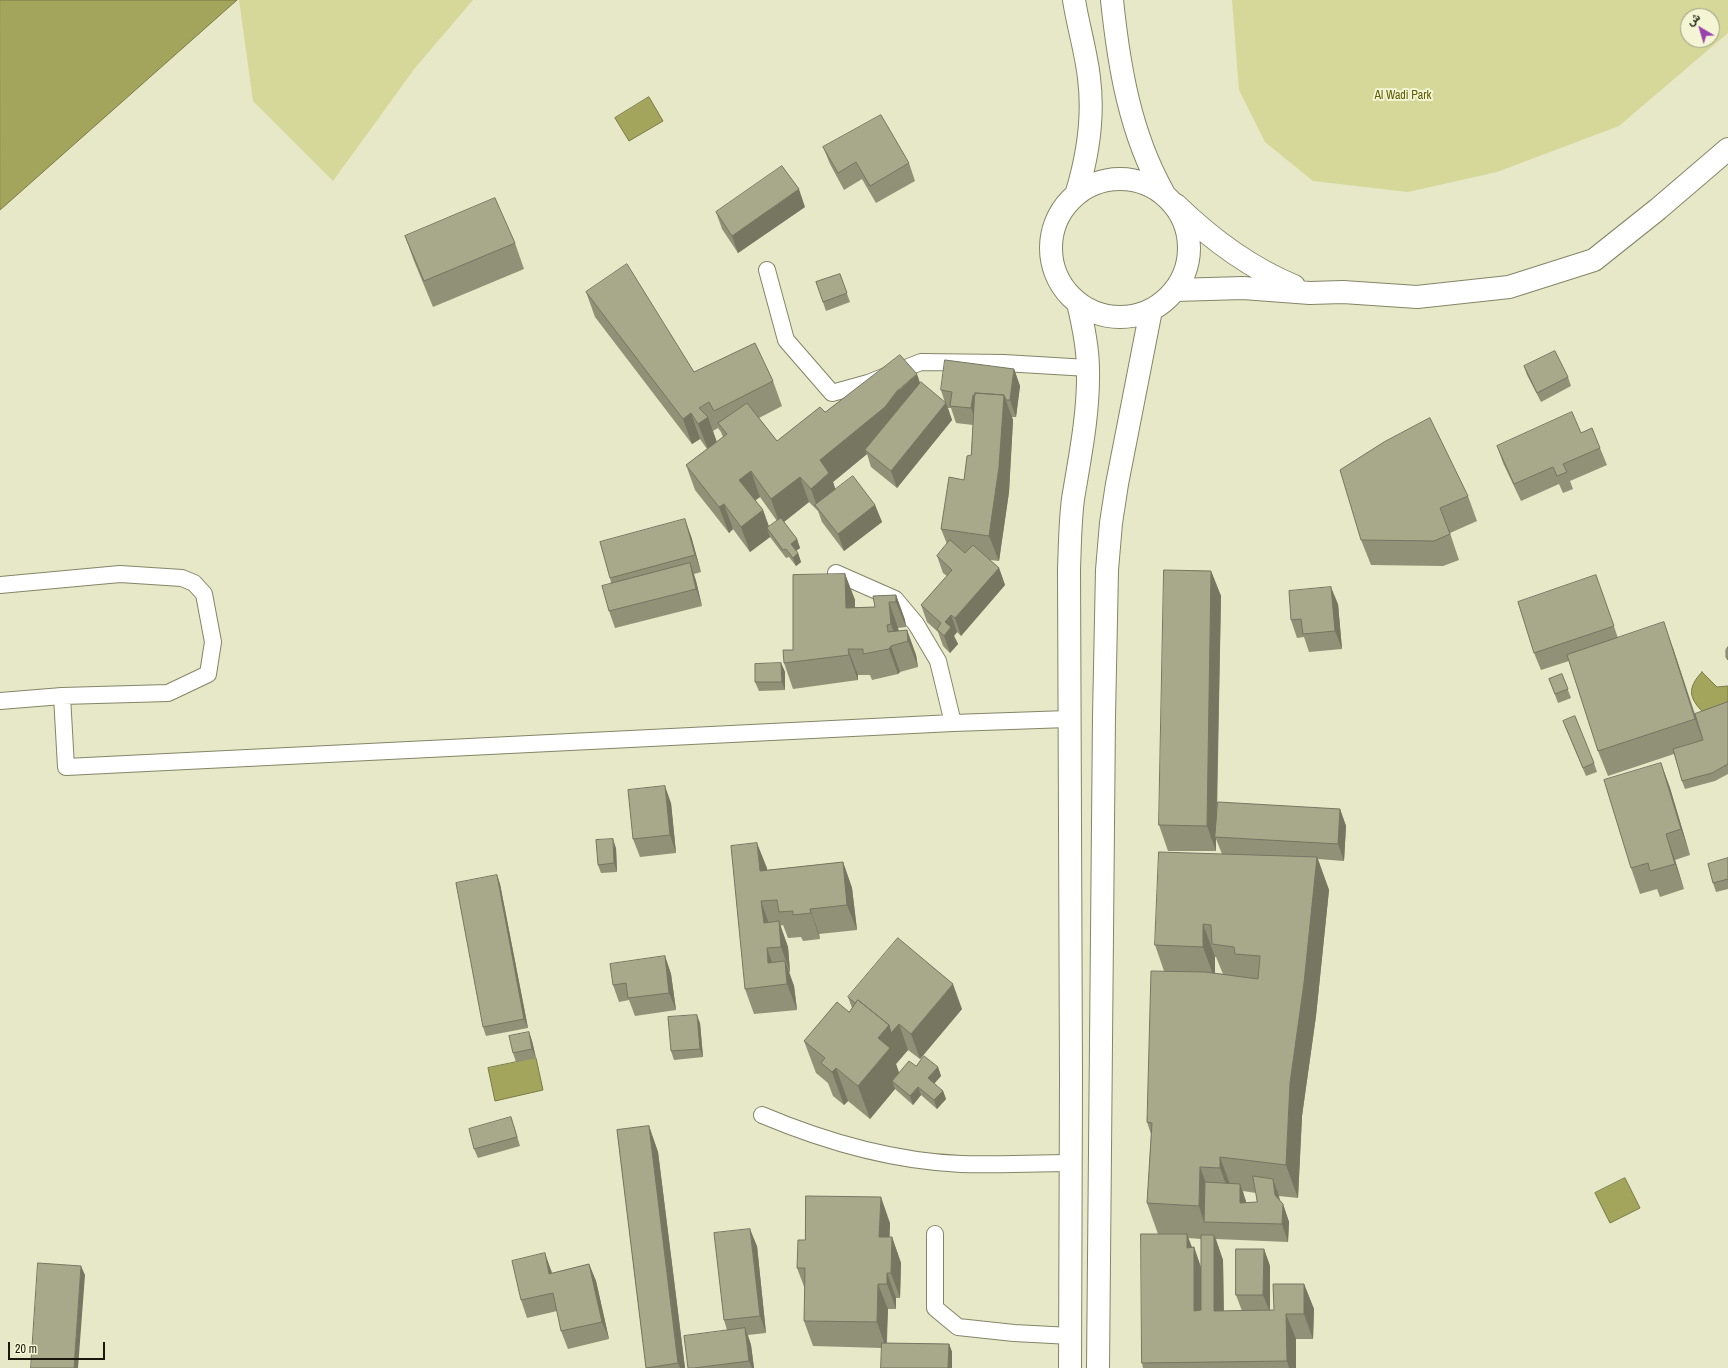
<!DOCTYPE html>
<meta charset="utf-8">
<style>
body{margin:0}
#map{position:relative;width:1728px;height:1368px;overflow:hidden;background:#e6e8c7;font-family:"Archivo Narrow",Vazirmatn,sans-serif}
canvas{display:block}
.north{position:absolute;left:1680px;top:8px;width:40px;height:40px;box-sizing:border-box;background:#f3f5d4;border:1px solid #9b9d84;border-radius:50%;rotate:322deg;font-size:11px;font-weight:700;line-height:16px;text-align:center;color:#18180c}
.north::after{content:'';display:block;margin:auto;width:14px;height:18px;background:#9840ad;clip-path:polygon(50% 0,100% 100%,50% 72%,0 100%)}
.scale{position:absolute;left:8px;top:1342px;width:97px;height:18px;box-sizing:border-box;border:2px solid #18180c;border-top:0;padding-left:5px;font-size:12px;line-height:14px;white-space:nowrap;color:#18180c;-webkit-text-stroke:3px #f3f5d4;paint-order:stroke}
</style>
<div id="map">
<canvas width="1728" height="1368"></canvas>
<div class="north">ش</div>
<div class="scale">20 m</div>
</div>
<script>
const ctx = document.querySelector('canvas').getContext('2d');
ctx.lineJoin = 'round';
function fillPath(path, color) { ctx.fillStyle = color; ctx.fill(path, 'evenodd'); }
function trace(path, color, width, dash) { ctx.strokeStyle = color; ctx.lineWidth = width; ctx.lineCap = dash ? 'butt' : 'round'; ctx.setLineDash(dash || []); ctx.stroke(path); }
function drawText(font, color, halo, rows, align = 'center') {
  ctx.font = font + ' "Archivo Narrow",sans-serif'; ctx.lineWidth = 4; ctx.setLineDash([]); ctx.textBaseline = 'middle'; ctx.strokeStyle = halo; ctx.fillStyle = color; for (const [text, x, y, turn = 0] of rows) {
    ctx.save(); ctx.translate(x, y); ctx.rotate((+turn || 0) * Math.PI / 180); ctx.textAlign = isNaN(turn) ? turn : align; if (halo) ctx.strokeText(text, 0, 0); ctx.fillText(text, 0, 0); ctx.restore();
  }
}
fillPath(new Path2D(`
 M239 0H473L415 68 333 181 253 101Z
 M1232 0H1728V33L1619 126 1497 172 1408 192 1313 181 1265 142 1239 90ZM1688 16H1712V40H1688Z`), '#d6d89a');
const water = new Path2D(`
 M0 0H237L0 210Z
 M649 97 663 121 629 141 615 118Z
 M1702 672 1717 687 1728 686V716L1706 715C1689 699 1686 689 1702 672Z
 M536 1058 543 1090 495 1101 488 1068Z
 M1625 1178 1640 1208 1610 1223 1595 1193Z`);
fillPath(water, '#a4a55d');
trace(water, '#7a7b45', 1);
const service = new Path2D(`
 M767 270 786 340 832 393 868 383 921 362 1004 363 1088 368
 M836 573 895 599 916 624 938 661 953 723
 M0 585 120 574 182 578 194 583 204 594 213 642 208 674 168 693 62 696 0 701
 M62 696 66 767 953 723 1068 719
 M762 1115C826 1142 891 1161 961 1164 997 1165 1034 1163 1070 1163
 M935 1234V1308L958 1327 1014 1333 1071 1336`);
const minor = new Path2D(`
 M1176 205C1211 239 1248 267 1294 286
 M1175 290 1243 288 1310 293 1343 292 1417 297 1509 287 1594 260 1658 209 1728 149`);
const secondary = new Path2D(`
 M1074 0C1078 26 1086 51 1089 78 1094 117 1088 155 1077 192
 M1112 0C1119 67 1130 133 1163 192
 M1051 248a69 69 0 1 1 138 0a69 69 0 1 1-138 0Z
 M1070 1368 1071 1078 1069 569C1070 545 1070 522 1073 499 1080 456 1089 413 1088 369 1088 347 1083 324 1078 303
 M1098 1368 1104 716 1107 570 1111 523 1117 484 1151 310`);
trace(service, '#848567', 18);
trace(minor, '#848567', 24);
trace(secondary, '#848567', 24);
trace(service, '#fff', 16);
trace(minor, '#fff', 22);
trace(secondary, '#fff', 22);
fillPath(new Path2D(`
 M823 147 909 163 915 181 876 203 862 179 844 190 830 164Z
 M805 207 738 253 722 229 716 212Z
 M405 236 515 243 524 269 433 307 414 261Z
 M840 274 850 302 826 311 816 282Z
 M586 292 694 372 773 381 782 406 759 418 777 441 825 412 920 383 945 403 941 390 1014 369 1020 386 1016 417H1012L1013 420 1009 492 999 561 990 560 999 568 1005 585 961 636 957 632 954 636 958 644 950 653 943 646 938 632 927 622 921 605 947 576 943 573 937 556 947 544 941 529 964 480 971 455 973 425 956 423 951 408H948L952 420 897 488 871 467 867 454 833 482 835 489 875 505 882 522 844 551 822 522 818 511 809 502 784 522 797 539 800 548 796 551 798 553 801 562 796 566 789 557 786 558 770 537 750 552 733 529 729 533 695 490 686 465 707 449 700 439 692 444 595 317ZM718 428 721 432 723 437 717 442 713 431ZM760 497 777 521 769 527 763 510 755 500Z
 M1524 366 1568 377 1571 386 1541 402 1527 375Z
 M1581 433 1600 448 1607 465 1570 481 1573 489 1563 493 1559 484 1521 501 1503 463 1497 446Z
 M1468 496 1477 521 1450 533 1459 560 1443 566 1371 565 1361 540Z
 M691 536 701 572 694 574 696 581 702 606 615 628 609 611 611 583 610 578Z
 M1211 571 1221 596 1217 818 1340 809 1346 826 1344 861 1318 859 1329 890 1316 1016 1302 1116 1298 1198 1279 1196 1280 1201 1283 1204 1289 1222 1288 1242 1216 1239 1223 1260 1224 1311H1242L1236 1295 1264 1249 1270 1266V1310H1274L1304 1284 1314 1309 1313 1339H1296V1368H1143L1142 1363 1158 1234 1147 1203 1151 1134 1147 1122 1164 971 1155 945 1222 854 1216 839V851H1168L1159 825ZM1215 957H1216L1223 974 1215 973ZM1243 1191 1256 1193 1257 1202 1246 1203ZM1188 1238 1201 1239V1268L1194 1247H1192Z
 M845 574 855 600V607H875L896 595 905 620 906 627 898 628 899 631 907 630 916 655 918 667 900 672 898 674 872 680 870 675H858V680L793 689 784 663 793 650Z
 M1602 592 1618 638 1673 648 1695 714 1728 702V774L1715 781 1685 789 1682 781 1674 754 1608 776 1598 751 1569 661 1541 670 1534 653Z
 M1338 604 1342 649 1309 652 1304 637 1297 638 1291 620Z
 M781 663 785 672V690L759 691 755 682Z
 M1562 674 1571 698 1558 703 1549 679Z
 M1563 721 1594 763 1597 772 1586 776Z
 M1661 763 1670 788 1690 855 1675 860 1684 889 1660 897 1657 889 1640 894 1631 868Z
 M671 803 676 853 640 857 633 839Z
 M616 848 617 872 601 873 598 865Z
 M1728 858V889L1716 892 1713 883Z
 M843 862 852 888 857 930 819 934 820 939 803 941 801 937 788 938 783 925 780 926 788 947 790 972H789L794 986 797 1010 754 1014 745 989 767 868V870Z
 M497 875 500 884 528 1028 486 1036 483 1027Z
 M665 956 671 974 676 1010 635 1016 629 1000 619 1002 613 985Z
 M848 997 962 1009 920 1059 908 1050 896 1064 899 1073 916 1066 938 1067 941 1076 934 1084 943 1091 946 1099 937 1109 921 1095 913 1105 895 1089 870 1119 848 1101 844 1105 833 1096 828 1083 816 1073 804 1041 849 1012 852 1008Z
 M700 1023 703 1057 674 1060 671 1051Z
 M529 1032 532 1041 536 1058 516 1062 513 1053Z
 M514 1126 520 1146 478 1158 474 1149Z
 M649 1126 658 1152 685 1368H646L617 1130Z
 M890 1223 889 1237H892L901 1263 900 1298H896V1309H888L887 1343 949 1344 952 1352V1368H881L882 1348 813 1346 804 1321 805 1289 797 1268 805 1240Z
 M757 1246 766 1333 748 1335 751 1345 754 1368H688L727 1330 724 1320Z
 M589 1264 596 1281 609 1339 568 1349 561 1331 557 1311 527 1318 521 1300 551 1270 552 1273Z`), '#909177');
fillPath(new Path2D(`
 M799 189 805 207 738 253 732 236Z
 M1014 369 1020 386 1016 417 1010 400Z
 M917 374 926 400 865 450 867 454 833 482 839 499 818 509 811 489 820 460Z
 M973 395 979 413 977 425 971 408Z
 M1004 395 1013 420 1009 492 999 561 989 536Z
 M946 403 952 420 897 488 891 471Z
 M691 413 700 439 692 444 683 419Z
 M708 417 717 443 708 449 698 424Z
 M751 471 760 497 748 506 739 480Z
 M800 477 809 502 780 525 771 499Z
 M724 504 733 529 729 533 719 507Z
 M875 505 882 522 844 551 838 534Z
 M763 510 772 535 767 528 770 537 750 552 741 527Z
 M685 519 691 536 701 572 695 555Z
 M797 539 800 548 794 552 791 544Z
 M798 553 801 562 796 566 793 558Z
 M690 563 696 581 702 606 696 589Z
 M999 568 1005 585 961 636 955 618Z
 M1211 571 1221 596 1216 837H1215L1216 839V851L1207 826Z
 M845 574 855 600V633L846 608Z
 M1331 587 1338 604 1342 649 1335 631Z
 M896 595 905 620 906 627 896 602Z
 M889 602 898 628 900 644H898L891 624Z
 M951 615 957 632 954 636 958 644 950 653 944 636 945 622Z
 M1664 622 1673 648 1704 744 1695 719Z
 M907 630 916 655 918 667 908 641Z
 M891 646 900 672 898 674 889 649Z
 M848 649 858 675V680L849 655Z
 M781 663 785 672V690L782 682Z
 M1661 763 1670 788 1690 855 1681 829Z
 M665 786 671 803 676 853 670 835Z
 M1340 809 1346 826 1344 861 1338 844Z
 M1666 834 1675 860 1684 889 1675 864Z
 M613 839 616 848 617 872 614 863Z
 M757 843 767 868 769 896 760 871Z
 M1317 857 1329 890 1316 1016 1302 1116 1298 1198 1286 1165 1290 1083Z
 M843 862 852 888 857 930 847 905Z
 M497 875 500 884 528 1028 524 1019Z
 M761 901 770 927 773 948 764 923Z
 M810 909 819 934 820 939 811 913Z
 M779 921 788 947 790 972 781 947Z
 M1203 924 1215 957V980L1203 947Z
 M767 948 776 974 768 963Z
 M665 956 671 974 676 1010 669 993Z
 M785 961 794 986 797 1010 787 984Z
 M953 984 962 1009 920 1059 911 1034Z
 M697 1015 700 1023 703 1057 700 1049Z
 M899 1024 908 1050 896 1064 902 1081H892L895 1089 870 1119 858 1086 878 1038 889 1025Z
 M529 1032 532 1041 536 1058 532 1049Z
 M938 1067 941 1076 931 1087 928 1078Z
 M836 1068 848 1101 844 1105 832 1072Z
 M918 1087 921 1095 913 1105 910 1096Z
 M943 1091 946 1099 937 1109 934 1100Z
 M649 1126 658 1152 685 1368H680L678 1363Z
 M1220 1157 1232 1190V1201L1220 1168Z
 M1200 1167 1212 1200 1204 1222 1199 1206Z
 M1273 1179 1279 1196 1281 1212 1275 1195Z
 M1240 1184 1246 1201 1247 1221 1240 1203Z
 M881 1197 890 1223 889 1262 879 1237Z
 M1283 1204 1289 1222 1288 1242 1282 1224Z
 M750 1229 757 1246 766 1333 760 1316Z
 M1187 1234 1194 1253V1247L1203 1273V1336L1194 1311 1187 1248Z
 M1214 1235 1223 1260 1224 1337 1214 1311Z
 M892 1237 901 1263 900 1298 891 1273Z
 M1264 1249 1270 1266V1312L1263 1295Z
 M545 1253 551 1270 556 1291 549 1274Z
 M589 1264 596 1281 609 1339 602 1322Z
 M81 1266 85 1275 78 1368H74Z
 M887 1273 896 1298V1309L887 1284Z
 M878 1284 888 1309 886 1348 877 1322Z
 M1304 1284 1314 1309 1313 1339 1304 1314Z
 M1286 1314 1296 1339V1368H1289L1287 1361Z
 M745 1328 751 1345 754 1368H752L749 1361Z
 M949 1344 952 1352V1368H948Z`), '#767661');
const building = new Path2D(`
 M881 115 909 163 870 186 856 162 838 173 823 147Z
 M782 166 799 189 732 236 716 212Z
 M495 198 515 243 424 281 405 236Z
 M627 264 694 372 755 343 773 381 714 411 709 402 699 408 708 417 698 424 691 413 683 419 586 292Z
 M840 274 847 293 823 302 816 282Z
 M1555 351 1568 377 1537 393 1524 366Z
 M900 355 917 374 897 391 885 407 820 460 829 473 811 489 800 477 771 499 751 471 739 480 763 510 741 527 724 504 719 507 686 465 727 434 718 423 747 403 777 441 820 407 825 412Z
 M945 360 1014 369 1010 400H1006L1004 395 975 393V396L973 395 971 408 950 406 952 392 941 390Z
 M921 382 946 403 891 471 865 450Z
 M975 393 1004 395 999 467 989 536 941 529 949 477 964 480 967 456 971 455Z
 M1572 412 1581 433 1592 428 1600 448 1563 464 1567 472 1557 476 1553 467 1514 484 1497 446Z
 M1430 418 1468 496 1440 508 1450 534 1434 541 1361 540 1340 470 1384 442Z
 M853 476 875 505 838 534 815 505Z
 M781 518 797 539 791 544 798 553 793 558 786 549 783 550 767 528Z
 M685 519 695 555 610 578 600 542Z
 M950 540 965 553 973 545 999 568 955 618 951 615 945 622 951 627 944 636 937 629 941 623 921 605 952 570 937 556Z
 M690 563 696 589 609 611 602 586Z
 M1164 570 1211 571 1207 826 1159 825Z
 M845 574 846 608 875 607 873 596 896 595V602H889L891 624 887 625 888 632 907 630 908 641 891 646 889 649 863 654V649H848L849 655 784 663 783 650H793V575Z
 M1596 575 1614 626 1534 653 1518 602Z
 M1331 587 1335 631 1303 634 1301 619 1291 620 1289 591Z
 M1664 622 1695 719 1598 751 1567 655Z
 M1728 647V660L1726 657V650Z
 M781 663 782 682H755V664Z
 M1562 674 1568 689 1555 694 1549 679Z
 M1728 702V764L1712 773 1682 781 1673 749 1703 740 1695 714Z
 M1575 716 1594 763 1583 768 1563 721Z
 M1661 763 1681 829 1666 834 1675 864 1650 871 1648 863 1631 868 1604 780Z
 M665 786 670 835 633 839 628 790Z
 M1218 802 1340 809 1338 844 1215 837Z
 M613 839 614 863 598 865 596 840Z
 M757 843 760 871 843 862 847 905 810 909 811 913 793 915V911L779 912 777 900 761 901 764 923 779 921 781 947 767 948 768 963 785 961 787 984 745 989 731 846Z
 M1159 852 1317 857 1304 983 1290 1083 1286 1165 1220 1157V1168L1200 1167 1199 1206 1147 1203 1152 1123 1147 1122 1151 971 1205 972 1258 979 1260 956 1235 954 1234 947 1212 944 1211 925 1203 924V947L1155 945Z
 M1728 858V879L1713 883 1708 864Z
 M497 875 524 1019 483 1027 456 883Z
 M898 938 953 984 911 1034 899 1024 891 1033 889 1025 858 1000 855 1003 848 997Z
 M665 956 669 993 628 998 626 983 613 985 610 964Z
 M858 1000 889 1025 878 1038 890 1048 858 1086 836 1068 832 1072 821 1063 825 1058 804 1041 837 1002 849 1012Z
 M697 1015 700 1049 671 1051 668 1017Z
 M529 1032 532 1049 513 1053 509 1036Z
 M924 1056 938 1067 928 1078 943 1091 934 1100 918 1087 910 1096 892 1081 909 1061 916 1066Z
 M511 1117 517 1137 474 1149 469 1129Z
 M649 1126 678 1363 646 1368 617 1130Z
 M1253 1176 1273 1179 1275 1195 1283 1204 1282 1224 1204 1222 1205 1182 1240 1184V1203L1257 1202Z
 M806 1196 881 1197 879 1237H892L891 1273H887V1284H878L877 1322 804 1321 805 1268H797L798 1240H805Z
 M750 1229 760 1316 724 1320 714 1233Z
 M1141 1234H1187V1248L1194 1247V1311L1201 1310V1235H1214V1311L1274 1310 1273 1284H1304V1314H1286L1287 1361 1142 1363Z
 M1236 1249H1264L1263 1295H1236Z
 M545 1253 549 1274 589 1264 602 1322 561 1331 553 1293 521 1300 512 1261Z
 M38 1263 81 1266 74 1368H31Z
 M745 1328 749 1361 694 1368H688L684 1336Z
 M882 1343 949 1344 948 1368H881Z`);
fillPath(building, '#a8a98a');
trace(building, '#767661', 1);
drawText('12px', '#5b5b00', '#f3f5d4', [
 ["Al Wadi Park",1403,96]
]);
</script>
